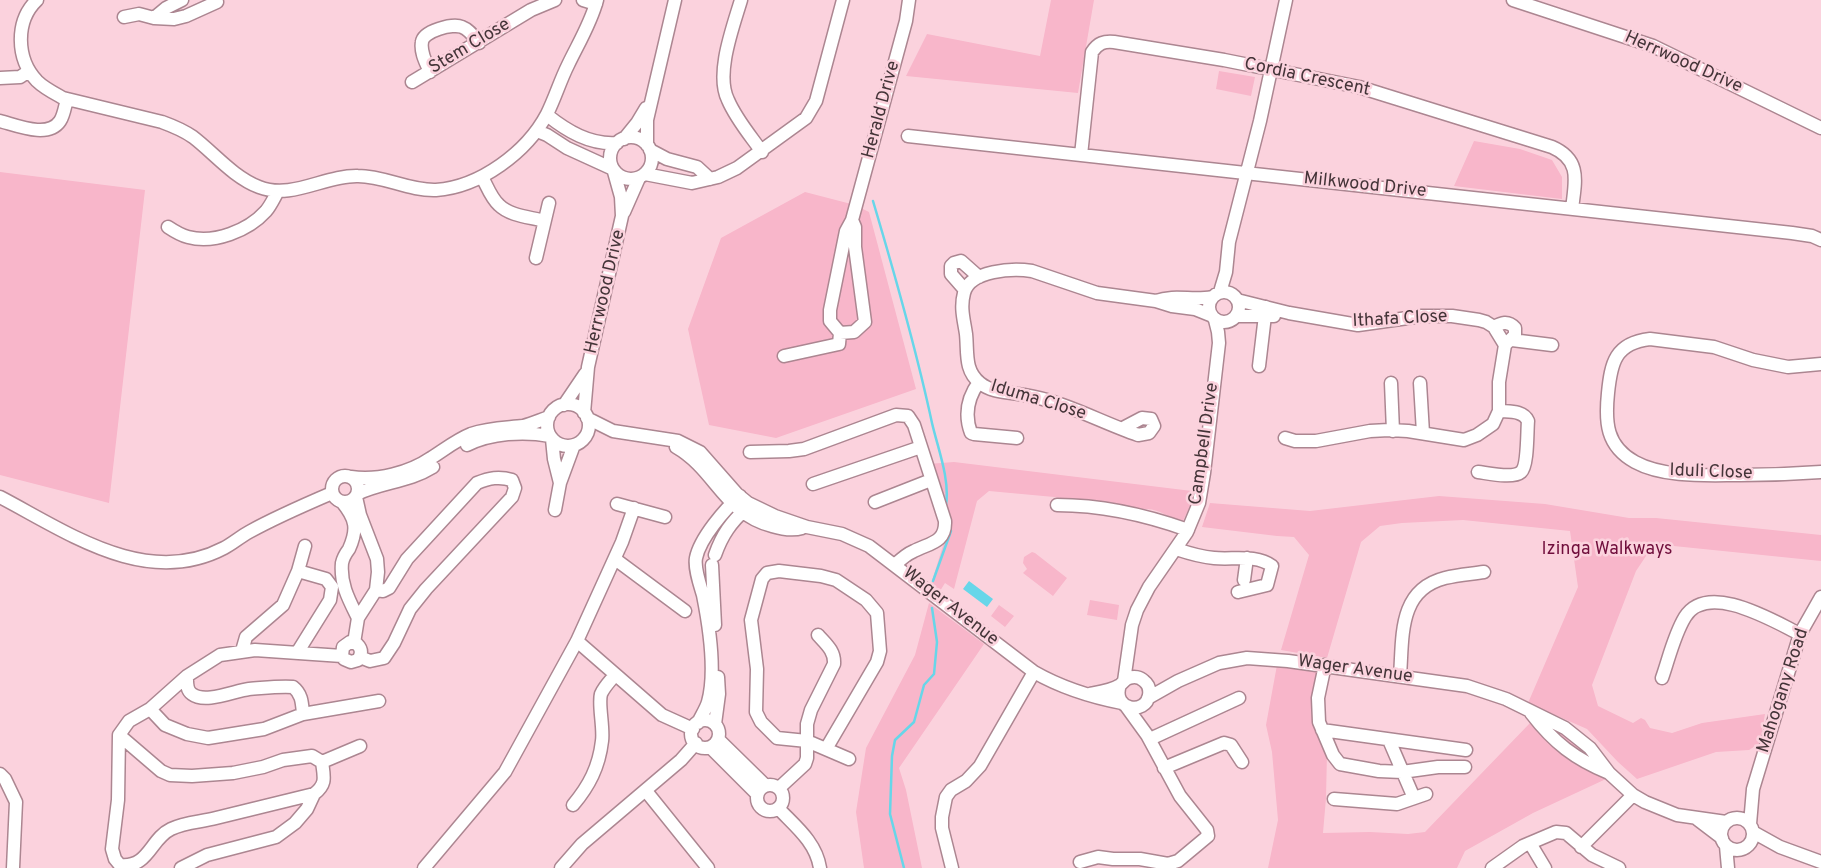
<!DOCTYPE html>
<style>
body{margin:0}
canvas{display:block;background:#fbd2dd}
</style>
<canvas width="1821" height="868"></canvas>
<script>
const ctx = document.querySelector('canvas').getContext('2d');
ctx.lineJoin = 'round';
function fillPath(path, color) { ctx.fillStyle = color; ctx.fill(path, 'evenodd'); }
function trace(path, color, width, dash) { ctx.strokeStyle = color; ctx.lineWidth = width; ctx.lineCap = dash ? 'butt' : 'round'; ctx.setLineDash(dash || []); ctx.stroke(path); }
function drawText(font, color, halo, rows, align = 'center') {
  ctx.font = font + ' Overpass,sans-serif'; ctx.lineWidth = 5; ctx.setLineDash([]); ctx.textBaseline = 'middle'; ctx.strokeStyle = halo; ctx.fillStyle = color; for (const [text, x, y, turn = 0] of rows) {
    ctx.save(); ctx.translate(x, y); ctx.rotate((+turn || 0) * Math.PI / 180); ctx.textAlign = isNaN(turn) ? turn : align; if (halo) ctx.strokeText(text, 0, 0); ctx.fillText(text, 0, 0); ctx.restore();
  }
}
fillPath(new Path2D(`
 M1051 0H1094L1078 93 906 76 927 34 1040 56Z
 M1219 71 1255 77 1251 96 1216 89Z
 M1474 141 1520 149 1552 160 1562 177V199L1454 186Z
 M0 172 145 190 109 503 0 475Z
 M805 192 855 205 869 212 916 389 776 438 709 425 688 329 721 238Z
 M954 462 1192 491 1190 506 1183 521C1167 519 1157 505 1140 510L1054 497 989 491 977 501 954 589 945 583 940 591 931 584 946 536 928 464Z
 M1439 496 1545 504 1629 518H1656L1821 535V561L1654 544 1636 571 1592 685 1598 706 1633 723 1641 718 1645 720 1650 728 1672 733 1702 723 1765 714 1760 743 1749 750 1716 752 1637 779 1618 762 1587 729 1528 703 1578 587 1570 531 1463 520 1402 523 1380 526 1361 542 1327 658 1281 650 1309 555 1294 537 1277 536 1202 527 1210 503 1310 511Z
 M1032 552 1035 553 1067 578 1053 596 1023 573 1027 569 1023 563 1024 557Z
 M1090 600 1119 605 1117 620 1087 615Z
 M929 603 984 644 899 768 906 790 922 868H864L856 812 866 748 915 655Z
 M999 605 1014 616 1005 627 991 616Z
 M1277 665 1318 672 1312 713 1327 753 1326 798 1323 833 1370 832 1408 834 1425 832 1530 723 1563 754 1606 779 1533 813 1465 851 1457 868H1268L1278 820 1272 752 1266 725Z
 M1546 722 1555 726 1599 762 1577 754Z`), '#f8b6ca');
fillPath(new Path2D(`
 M969 581 993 599 987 607 963 589Z`), '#67d6e9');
trace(new Path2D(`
 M873 201C895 275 916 348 932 423 938 449 950 479 946 505
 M933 581 951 531 950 528
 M904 868 890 814 892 756 895 740 914 722 924 685 934 674 937 642 932 608`), '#67d6e9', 2.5);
const minor = new Path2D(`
 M37 0C15 21 16 59 37 81 44 88 54 93 63 98L162 122C173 126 183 130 193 137 214 153 233 177 259 187 292 200 325 175 358 176 385 176 409 191 436 190 480 187 527 152 547 114 555 98 560 81 568 65 578 44 591 23 597 0
 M583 0 596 4
 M741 0C733 27 715 74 728 100 736 119 750 135 762 152
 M1513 0 1653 46 1821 128
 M124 17 139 14 154 18 174 19 186 16 217 2
 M154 18 166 8 182 0
 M430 72C426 63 420 52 422 42 423 31 453 23 462 27 470 30 474 37 479 43
 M0 78 20 77 29 71
 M412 82 531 10 555 0
 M547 115C567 131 590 145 617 143
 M0 121C16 125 48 139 60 121 64 115 65 106 67 99
 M537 131 547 135 567 148 613 169
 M908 136 1792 233 1812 236 1821 240
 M610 158a21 21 0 1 1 42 0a21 21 0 1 1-42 0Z
 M624 139 637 123 646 108
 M647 145V120L675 0
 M650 150 667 159 697 167 710 179
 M1081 155 1092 52C1098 43 1104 41 1114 42L1224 60 1359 87 1552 147C1582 160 1575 182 1572 209
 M645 174 692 183 718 177 737 168 806 118 816 101 843 0
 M482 177C487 186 491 198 499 205 510 216 530 217 544 221
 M624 212 639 178
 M852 220 855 227V247L865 322 854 332 840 333 830 321V310L846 231 852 220 906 21 909 0
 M168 227C174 231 180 235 188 237 214 244 248 231 266 211 271 205 274 198 278 191
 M536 258 549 203
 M965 290 951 274V266L954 263 961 261 979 277
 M1209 307a15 15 0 1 1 30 0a15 15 0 1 1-30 0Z
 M1220 292 1226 272 1229 242 1260 121 1286 0
 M1237 300 1289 313 1358 325 1422 316H1452L1479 320 1486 322 1494 327 1505 345 1499 382V411L1493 424 1477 435 1464 440 1408 431 1389 430 1370 431 1316 441H1295L1285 438
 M1156 301C1175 294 1193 301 1212 297
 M1236 316H1274
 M1494 327C1501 323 1508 320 1515 328V335L1505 345
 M1512 340 1552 345
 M784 356 839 344 840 333
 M1259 366 1266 307
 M979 382C968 397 964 414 971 433L974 434 1017 438
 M1391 383 1393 431
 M1420 383 1423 433
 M547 425a21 21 0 1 1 42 0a21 21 0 1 1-42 0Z
 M564 405 585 374
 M584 413 588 367 622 216 621 197 614 172
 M587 418 613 431 678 441 700 452 737 494 748 503 775 516 807 527 842 534 869 546 1034 672C1062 688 1091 697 1122 703
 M1123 428 1142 418 1151 419 1154 426 1149 433 1138 435C1100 422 1064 401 1024 395 1009 392 992 393 980 383 964 370 968 353 966 334 964 320 960 308 964 293 970 270 1013 268 1032 271L1097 293 1156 301 1172 306 1195 309 1210 315
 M552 439 554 459 560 483
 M467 445C491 433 524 431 550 436
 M676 447C716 470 723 513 772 526 782 529 792 531 802 528
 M750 452 789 451 804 449 896 415 908 416 914 425 945 521C946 543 929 543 914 551 907 554 901 559 895 565
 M1478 472C1487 473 1513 479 1521 472 1528 466 1527 432 1528 421 1523 410 1509 412 1499 411
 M1821 472C1794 474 1767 475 1740 475 1708 475 1664 478 1635 462 1606 446 1605 422 1608 393 1611 363 1615 343 1650 339L1714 347 1753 360 1788 367 1821 364
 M332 489a13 13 0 1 1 26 0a13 13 0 1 1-26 0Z
 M351 477C377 481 409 473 431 458 444 450 456 440 471 434 488 428 505 428 523 426 532 424 540 420 549 417
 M813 484 921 447
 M357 494C382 482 409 482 433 467
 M0 497C67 532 146 589 224 548 232 544 240 537 249 532 276 517 304 505 332 493
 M342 502C356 519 358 529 349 549 346 553 343 558 342 563 340 584 349 600 358 618
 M875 502 931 480
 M617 504 665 517
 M1057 505C1101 505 1146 515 1188 530
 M555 510 560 483 574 445
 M1176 549C1188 553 1201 557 1214 558 1232 560 1256 554 1272 566L1267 585 1238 592
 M715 555C722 535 731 522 747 508
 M615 559 685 611
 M712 565 715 625
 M298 571 305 546
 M1244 580 1247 558
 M577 641 662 715 693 729
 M354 643 358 618 376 590 378 572 377 559 360 515 356 497
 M242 651 246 637 283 605 298 571 326 579 332 587 330 600 297 653
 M360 657 370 661 384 658 394 643 410 609 426 589 512 497 515 488 512 480C499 476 489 478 477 483L407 559 389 588 383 591 376 590
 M1325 665 1318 698 1319 722 1333 755 1340 764 1379 771 1402 772 1438 767H1465
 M187 676C187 682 186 690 192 694 205 704 234 691 249 689 264 688 278 686 293 687 302 694 302 703 303 714
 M1400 676C1403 636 1398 590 1445 578 1458 575 1471 574 1484 572
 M1662 678C1669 658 1674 635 1685 617 1708 581 1773 621 1800 634
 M1124 681 1132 625 1137 610 1149 587 1187 532 1199 503 1204 473 1219 343 1218 332 1215 320
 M1090 694C1100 692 1112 690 1120 685 1123 683 1125 679 1129 678 1134 676 1140 677 1144 681 1148 684 1150 689 1149 695 1146 716 1111 710 1120 685
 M1148 698 1178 681 1219 663 1247 658 1288 661 1467 686 1506 699 1565 728 1590 748 1609 773 1633 795 1645 802 1677 815 1726 822
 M150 709 165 725 187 734 208 738 264 729 303 714 379 701
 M1531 713C1554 743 1575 759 1609 773
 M691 734a14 14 0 1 1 28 0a14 14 0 1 1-28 0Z
 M698 723C701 716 706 709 708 702 716 673 709 625 703 595 700 585 694 568 696 558 700 538 725 509 740 496
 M715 724 719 694 718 677
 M1322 730 1466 750
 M119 735 161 771 170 775 192 776 233 773 263 767 283 760 312 756 322 762C324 777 327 784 314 794 281 802 249 810 216 818 201 822 185 822 171 829 150 839 149 868 120 865L115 859 112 849 118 800 119 735 129 721 150 709 187 676 220 655 255 650 342 656 344 659 351 662 358 660C362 654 362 649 357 644L350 642 343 647 342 656
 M718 739 765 785
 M1150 739 1239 698
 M1389 740 1414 798
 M710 747 757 794
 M826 749 877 662 880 651 877 613 866 600 836 580 821 576 779 571 767 573 762 579 751 620 757 669 756 712 761 722 777 738 807 741 849 759
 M322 762 360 746
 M1164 768 1224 743 1231 745 1242 762
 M0 774 5 779 16 802 13 868
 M757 798a13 13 0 1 1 26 0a13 13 0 1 1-26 0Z
 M779 788 805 764 807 758V724L811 710 834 664C835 651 826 644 818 635
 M646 791 708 868
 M1334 799 1397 804 1426 794
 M573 805C589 786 599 767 602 741 604 728 598 704 601 694 604 687 610 681 615 675
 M778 808C795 826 816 842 820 868
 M1721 834a16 16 0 1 1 32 0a16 16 0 1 1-32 0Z
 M1697 819 1722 838
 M1750 824 1753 789 1800 634 1821 597
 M1753 832 1780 847 1821 862
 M1530 843 1545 868
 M1726 846 1728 868
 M1581 847 1633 795
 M1080 862 1098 857 1113 859H1140L1168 864 1178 861 1208 836 1207 830 1180 796 1147 735 1126 706
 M181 868 207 855 276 837 295 823 307 809 314 794
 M424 868 505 772 577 641 622 542 634 508
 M561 868 582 844 681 760 696 743
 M952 868 942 828V817L946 797 951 790 966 781 980 766 1034 672
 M1492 868 1523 846 1556 832 1566 833 1592 855 1619 868`);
trace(minor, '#ac8691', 15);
trace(minor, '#fff', 12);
drawText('18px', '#443438', '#fbd2dd', [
 ["Stem Close",470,47,-31],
 ["Herrwood Drive",1683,63,24],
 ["Cordia Crescent",1307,78,12],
 ["Herald Drive",882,110,-75],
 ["Milkwood Drive",1365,186,6],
 ["Herrwood Drive",606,292,-77],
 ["Ithafa Close",1400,320,-3],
 ["Iduma Close",1038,401,17],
 ["Campbell Drive",1205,444,-82],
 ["Iduli Close",1711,473,2],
 ["Wager Avenue",950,607,38],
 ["Wager Avenue",1355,670,8],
 ["Mahogany Road",1784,691,-72]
]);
drawText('18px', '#700e3c', '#fbd2dd', [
 ["Izinga Walkways",1607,550]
]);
</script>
